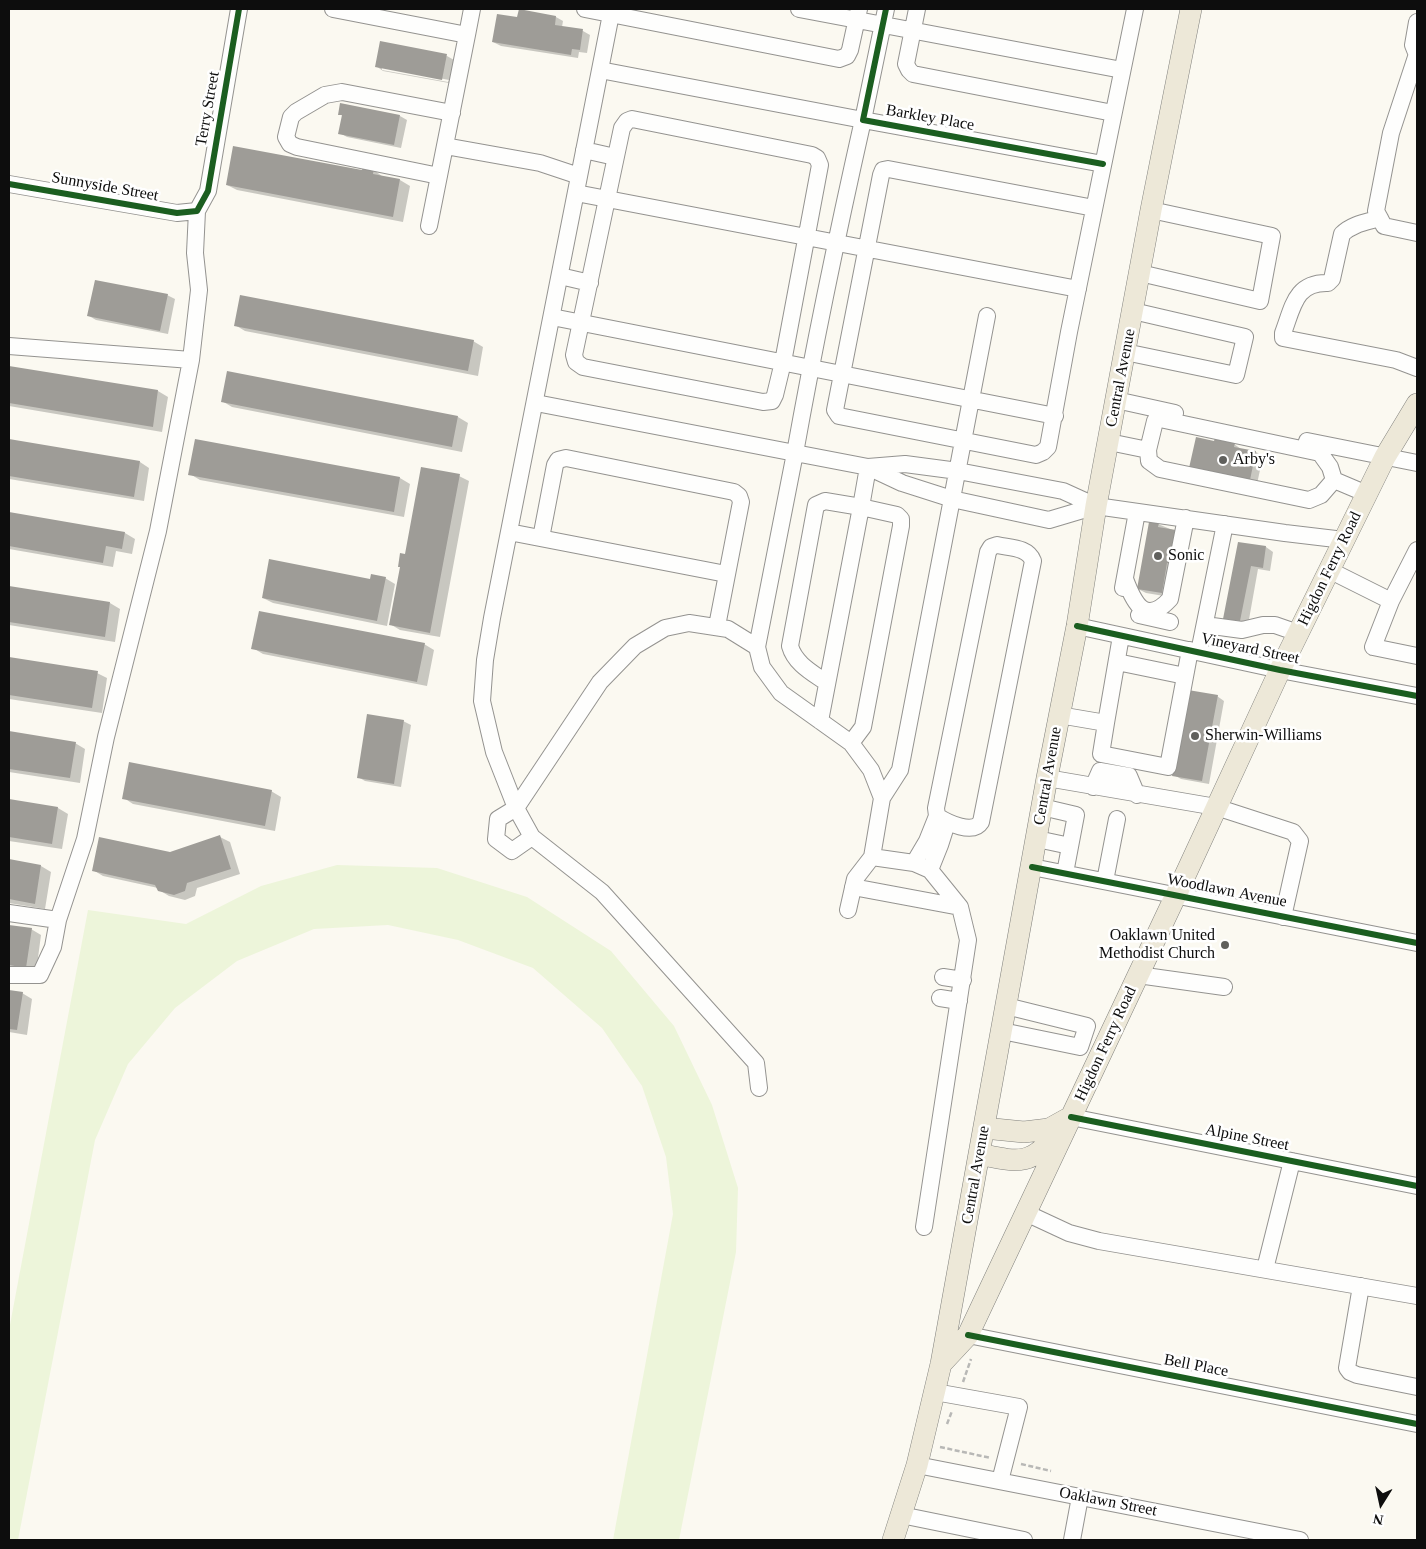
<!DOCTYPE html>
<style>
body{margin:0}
#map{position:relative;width:1426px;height:1549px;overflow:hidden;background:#fbf9f1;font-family:Georgia,serif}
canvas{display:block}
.frame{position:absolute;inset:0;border:10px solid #0d0d0d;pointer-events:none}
.north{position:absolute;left:1356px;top:1479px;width:50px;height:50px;-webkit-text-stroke:4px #fff;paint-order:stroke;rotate:190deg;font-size:14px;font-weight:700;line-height:20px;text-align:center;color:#0d0d0d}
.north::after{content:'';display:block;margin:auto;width:18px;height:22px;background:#0d0d0d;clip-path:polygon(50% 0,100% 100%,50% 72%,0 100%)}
</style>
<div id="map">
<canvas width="1426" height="1549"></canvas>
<div class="frame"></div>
<div class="north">N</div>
</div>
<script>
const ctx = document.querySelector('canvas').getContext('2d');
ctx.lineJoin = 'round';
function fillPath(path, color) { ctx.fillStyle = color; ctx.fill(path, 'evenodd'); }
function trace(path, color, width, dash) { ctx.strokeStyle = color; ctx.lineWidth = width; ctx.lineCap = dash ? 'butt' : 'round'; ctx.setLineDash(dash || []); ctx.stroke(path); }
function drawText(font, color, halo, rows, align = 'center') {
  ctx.font = font + ' Georgia,serif'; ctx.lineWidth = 5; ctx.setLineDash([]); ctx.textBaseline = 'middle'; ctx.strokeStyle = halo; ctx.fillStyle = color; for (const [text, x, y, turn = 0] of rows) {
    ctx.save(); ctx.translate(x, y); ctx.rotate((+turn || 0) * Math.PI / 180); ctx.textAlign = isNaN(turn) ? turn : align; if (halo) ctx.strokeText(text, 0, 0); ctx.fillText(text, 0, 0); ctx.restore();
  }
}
fillPath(new Path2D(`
 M337 865 437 868 527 897 611 951 674 1026 712 1105 738 1188 736 1252 679 1540H613L673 1214 666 1157 642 1086 602 1028 533 968 458 940 388 925 314 929 237 961 175 1008 128 1064 95 1140 18 1540H9V1330L88 910 186 924 261 886Z`), '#edf5da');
fillPath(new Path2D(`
 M556 17 563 21 562 27 583 31 590 35 587 53 579 52 578 58 501 46 493 42 518 18Z
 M447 56 454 60 449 83 383 71 376 66ZM382 67 449 80 448 82 382 70Z
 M339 114 400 116 407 120 401 148 347 137 340 133 343 116Z
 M374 170 383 177 400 180 410 186 403 222 237 190 227 185Z
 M167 295 175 299 168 334 96 320 89 316Z
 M235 325 473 341 483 347 478 376 245 331Z
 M9 367 158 391 168 397 162 432 9 406Z
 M228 372 458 417 468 423 462 452 232 407 222 401Z
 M9 441 140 462 149 468 144 501 9 479Z
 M196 441 400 478 410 484 404 517 200 480 190 474Z
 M1215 443 1234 444 1241 449 1256 452 1263 456 1257 484 1225 477Z
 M459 476 469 481 440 637 400 630 390 624Z
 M9 513 125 533 135 539 132 554 116 551 113 567 9 549Z
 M1158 524 1175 531 1170 597 1146 593 1138 589Z
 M1239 543 1266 547 1273 552 1270 571 1258 569 1248 625 1232 622 1225 618Z
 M385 578 395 584 387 626 273 603 263 598Z
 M9 587 110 603 120 609 115 642 9 625Z
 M424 644 434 650 427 686 263 654 253 648Z
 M9 659 97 673 107 678 102 713 9 699Z
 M1217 696 1224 701 1209 784 1181 779 1174 775Z
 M403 721 411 725 401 787 365 781 358 777Z
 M9 732 75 743 85 749 80 783 9 772Z
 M271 791 281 797 275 831 133 804 124 798Z
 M9 801 58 808 68 814 62 849 9 841Z
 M220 837 230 842 240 874 197 888 195 896 185 900 169 896 159 890 158 888 103 876 93 870 170 853Z
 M9 861 41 866 51 872 45 909 9 903Z
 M9 926 31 929 41 935 36 973 9 969Z
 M9 991 22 993 32 999 27 1035 9 1032Z`), '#0003');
fillPath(new Path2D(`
 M519 9 556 16 555 25 583 29 580 50 572 49 571 55 492 42 497 14 517 17Z
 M380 41 447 54 442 80 375 67Z
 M340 103 400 115 394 145 338 134 342 115H338Z
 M233 146 362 170 363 166 374 168 373 174 400 179 393 217 226 185Z
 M95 280 168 294 160 331 87 316Z
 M240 295 474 340 468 371 234 326Z
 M9 366 158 390 153 427 9 403Z
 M227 371 458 416 452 447 221 402Z
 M1196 437 1214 441 1215 438 1235 443 1234 447 1256 451 1250 480 1189 468Z
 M9 439 140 461 134 497 9 476Z
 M195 439 400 477 394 512 188 475Z
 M421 467 460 474 430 633 389 625 400 567H398L400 553 405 554Z
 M9 512 125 532 122 549 106 546 103 563 9 546Z
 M1149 522 1159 523 1158 527 1176 530 1173 564 1167 563 1162 593 1137 589Z
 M1238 542 1266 546 1263 568 1251 566 1240 621 1223 619Z
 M269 559 370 579 371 574 386 577 377 621 262 598Z
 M9 586 110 602 105 637 9 622Z
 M259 611 425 643 417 682 251 649Z
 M9 657 98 671 92 708 9 695Z
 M1188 690 1218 695 1202 781 1172 776Z
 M367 714 404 720 394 784 357 778Z
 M9 731 76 742 70 778 9 769Z
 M129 762 272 790 265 826 122 799Z
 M9 799 58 807 52 844 9 837Z
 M220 835 231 869 187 883 185 891 174 895 158 891 155 885 92 871 99 837 170 852Z
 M9 859 41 865 35 904 9 899Z
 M9 925 32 928 26 968 9 965Z
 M9 990 23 992 17 1030 9 1029Z`), '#9e9c97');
const minor = new Path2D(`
 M333 9 467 35 472 9
 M585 9 839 59 847 56 850 50 859 9
 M612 9 492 618 485 660 482 701 494 752 516 808 532 837 602 892 756 1063 759 1088
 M799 9 1122 70
 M886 9 863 120 1103 164
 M917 9 906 64 909 70 913 74 1113 113
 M1417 22 1413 45 1417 55
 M1417 54 1391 133 1376 211 1384 226 1417 233
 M600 70 863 120C838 231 815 341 795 453L868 467 861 507 825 501 816 505 790 646C795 664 813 673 827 683
 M632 119 812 155 817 158 820 165 783 362 775 395 772 401 763 402 583 367 576 362 574 355 622 128 627 121Z
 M445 146 540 163 579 176
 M584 150 615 157
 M439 176 297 147 290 144 286 137 291 117 296 112 325 95 342 92 452 113
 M9 184 177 213 197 211
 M576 193 1078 289
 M1094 208 888 169 883 170 881 175 835 410 839 416 1036 455 1043 452 1048 447 1069 332 1135 9
 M1380 218C1367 222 1352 224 1342 234L1332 279 1328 283C1295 282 1293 307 1283 333V338L1396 360 1417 368
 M429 226 467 35
 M1140 273 1260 301 1272 236 1151 210
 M560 276 590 283
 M552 317 1055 416
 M9 346 191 360
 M1125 352 1236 375 1245 337 1133 311
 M1116 400 1175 413
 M536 403 795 453 757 647
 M1160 419 1320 453 1330 467 1334 480 1321 495 1309 500 1160 469 1149 461 1148 450 1155 421Z
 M1307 441 1417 463
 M1109 442 1148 450
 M1334 480 1367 494
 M1096 506 1049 520 952 499 902 483 868 467 905 464 958 471 1063 491 1096 506 1285 533 1344 540
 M509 532 726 574
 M541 538 555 465 558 460 566 458 734 492 739 496 741 502 717 626
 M997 545C1010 548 1028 547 1033 561L981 822C973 835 948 823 937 816L936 808 988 552 991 547Z
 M1329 570 1391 601 1417 550
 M1125 579C1134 603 1145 626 1170 599L1186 518
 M1123 588 1137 512
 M1391 601 1373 647 1417 656
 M1139 615 1170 622
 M1205 625 1242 630 1263 625H1275L1298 633
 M1077 626 1280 670 1417 696
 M1199 652 1225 524
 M1117 662 1185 676
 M1059 715 1106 723 1121 636
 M820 721 861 507 897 515 901 519V526L863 727 851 743
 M1106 723 1101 754 1168 767 1190 650
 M1047 778 1216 807 1293 832 1300 841 1283 917
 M1093 787 1100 771 1129 776 1137 795
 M1042 807 1076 815 1065 873
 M532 837 512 851 496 839 498 819 516 808 600 682 635 646 665 628 689 623 728 629 757 647 762 667 781 693 851 743 871 770 882 798
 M1037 839 1070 846
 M872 857 914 863 930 870 960 907 968 940 924 1227
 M914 863 927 841 937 816
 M1032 867 1417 943
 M930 870 940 845 947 823
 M1105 881 1117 819
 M853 887 960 907
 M848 910 855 879 872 857 882 798 900 770 987 316
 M9 913 58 920
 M9 975H40L53 947 58 920 85 839 106 737 158 531 191 360 199 290 195 253 197 211 208 191 239 9
 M1138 975 1224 987
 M943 977 963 980
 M940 998 959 1001
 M1002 1031 1080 1047 1087 1026 1006 1006
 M1071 1117 1417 1186
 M1026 1213 1069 1233 1099 1241 1417 1296
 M1265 1269 1292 1161
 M1361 1286 1347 1368 1350 1372 1357 1375 1417 1387
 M968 1335 1417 1424
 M935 1392 1019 1407 1000 1481
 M917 1465 1300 1540
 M901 1515 1024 1540
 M1072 1540 1080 1497`);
const major = new Path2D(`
 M984 1128 1024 1132 1049 1129 1067 1119
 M979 1154C1018 1162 1030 1167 1058 1133
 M941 1364 968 1335 1176 895 1280 670 1385 457 1417 404
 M893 1540 917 1465 941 1364 1047 778 1077 626 1096 506 1151 210 1191 9`);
trace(minor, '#949390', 18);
trace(major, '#81817d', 22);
trace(new Path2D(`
 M963 1382 971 1359
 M947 1424 952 1411
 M940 1447 991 1458
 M1021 1464 1051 1471`), '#b8b8b6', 2.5, [5, 2.5]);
trace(minor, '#fefefd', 16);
trace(major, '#ede8d8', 21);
trace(new Path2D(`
 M886 9 863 120 1103 164
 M9 184 177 213 197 211 208 191 239 9
 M1077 626 1280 670 1417 696
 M1032 867 1417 943
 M1071 1117 1417 1186
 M968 1335 1417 1424`), '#1b5e20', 6);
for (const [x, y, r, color] of [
 [1223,460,5,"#60605d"],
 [1158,556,5,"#60605d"],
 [1195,736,5,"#60605d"],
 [1225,945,5,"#60605d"]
]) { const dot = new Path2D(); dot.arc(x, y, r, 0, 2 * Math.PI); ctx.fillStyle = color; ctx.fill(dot); trace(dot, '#fff', 2); }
drawText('16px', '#0d0d0d', '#fff', [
 ["Terry Street",208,109,-80],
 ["Barkley Place",930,118,10],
 ["Sunnyside Street",105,187,10],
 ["Central Avenue",1121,378,-79],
 ["Higdon Ferry Road",1330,569,-64],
 ["Vineyard Street",1250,649,12],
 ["Central Avenue",1048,776,-80],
 ["Woodlawn Avenue",1227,891,11],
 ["Higdon Ferry Road",1106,1044,-65],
 ["Alpine Street",1247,1138,11],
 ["Central Avenue",976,1175,-80],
 ["Bell Place",1196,1366,11],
 ["Oaklawn Street",1108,1502,11]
]);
drawText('16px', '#0d0d0d', '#fff', [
 ["Arby's",1233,460],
 ["Sonic",1168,556],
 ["Sherwin-Williams",1205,736],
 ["Oaklawn United",1215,936,"right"],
 ["Methodist Church",1215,954,"right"]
], 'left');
</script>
